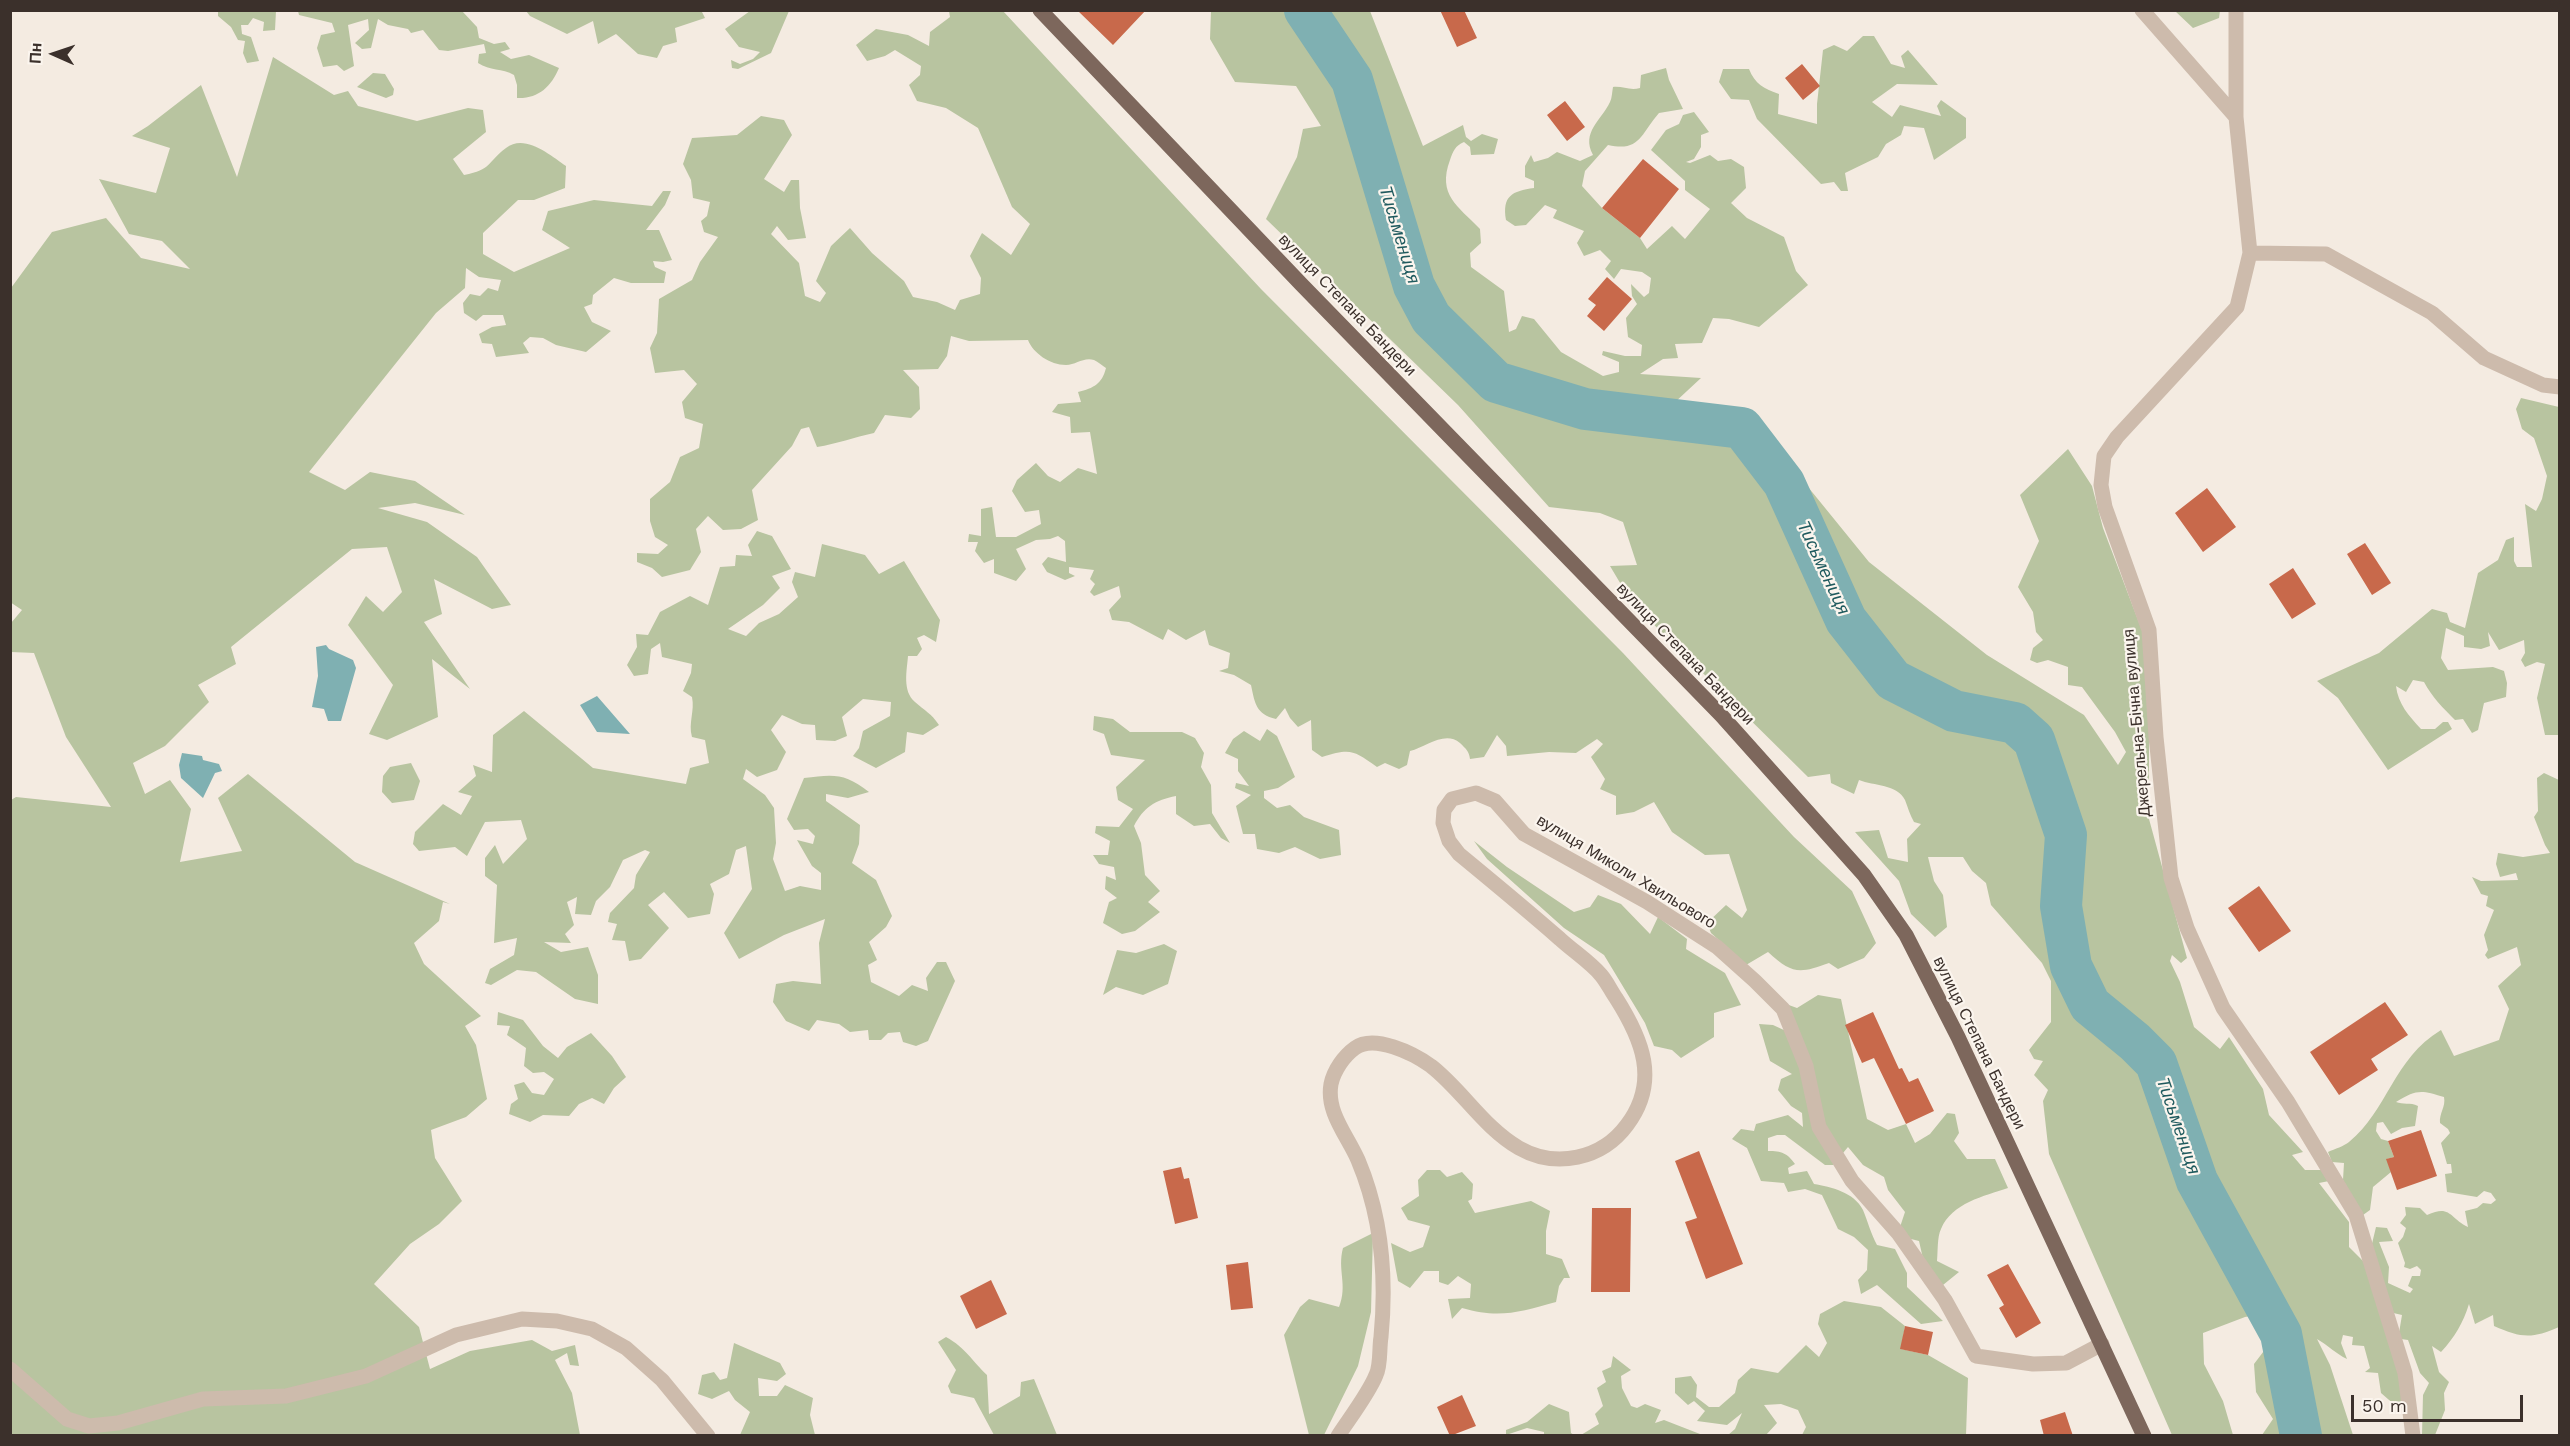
<!DOCTYPE html>
<meta charset="utf-8">
<style>
body{margin:0}
#map{position:relative;width:2570px;height:1446px;overflow:hidden;background:#f4ebe1;font-family:"Work Sans",sans-serif}
canvas{display:block}
.frame{position:absolute;inset:0;border:12px solid #3b302b;pointer-events:none}
.north{position:absolute;left:24px;top:24px;width:60px;height:60px;-webkit-text-stroke:4px #fbf5ee;paint-order:stroke;rotate:273deg;font-size:16px;font-weight:700;line-height:24px;text-align:center;color:#3b302b}
.north::after{content:'';display:block;margin:auto;width:21px;height:27px;background:#3b302b;clip-path:polygon(50% 0,100% 100%,50% 72%,0 100%)}
.scale{position:absolute;left:2351px;top:1395px;width:172px;height:27px;box-sizing:border-box;border:3px solid #3b302b;border-top:0;padding-left:8px;font-size:18px;line-height:21px;white-space:nowrap;color:#3b302b;-webkit-text-stroke:4px #fbf5ee;paint-order:stroke}
</style>
<div id="map">
<canvas width="2570" height="1446"></canvas>
<div class="frame"></div>
<div class="north">Пн</div>
<div class="scale">50 m</div>
</div>
<script>
const ctx = document.querySelector('canvas').getContext('2d');
ctx.lineJoin = 'round';
function fillPath(path, color) { ctx.fillStyle = color; ctx.fill(path, 'evenodd'); }
function trace(path, color, width, dash) { ctx.strokeStyle = color; ctx.lineWidth = width; ctx.lineCap = dash ? 'butt' : 'round'; ctx.setLineDash(dash || []); ctx.stroke(path); }
function drawText(font, color, halo, rows, align = 'center') {
  ctx.font = font + ' "Work Sans",sans-serif'; ctx.lineWidth = 4.5; ctx.setLineDash([]); ctx.textBaseline = 'middle'; ctx.strokeStyle = halo; ctx.fillStyle = color; for (const [text, x, y, turn = 0] of rows) {
    ctx.save(); ctx.translate(x, y); ctx.rotate((+turn || 0) * Math.PI / 180); ctx.textAlign = isNaN(turn) ? turn : align; if (halo) ctx.strokeText(text, 0, 0); ctx.fillText(text, 0, 0); ctx.restore();
  }
}
fillPath(new Path2D(`
 M701 10 705 18 675 28 677 42 663 46 657 58 638 54 616 34 598 44 593 21 567 34 530 16 526 11Z
 M218 11H276L275 30 263 31 264 22 253 18 248 25H241L242 34 251 37 259 61 247 63 243 53 245 41 238 40 231 27 218 16Z
 M298 11H462L477 27 479 38 494 44 505 42 510 49 500 52 511 59 529 55 559 68C551 87 538 99 517 98V85L514 75C502 68 490 71 478 63L479 54 486 53 484 44 448 51 439 50 423 30 411 33 408 29 388 25 378 19 371 48 362 49 355 43 369 30 368 19 348 25 354 66 344 71 337 65 323 67 317 48 321 35 335 32 332 23 299 15Z
 M750 11H789L771 53 738 69 732 68 731 60 740 64 753 59 760 52 739 47 725 29Z
 M949 11H1003L1261 289 1623 653 1794 837 1852 891 1876 943 1864 958 1838 969 1829 963C1799 974 1792 974 1768 952L1746 965 1711 933 1707 923 1726 905 1742 918 1747 910 1729 854 1705 855 1672 832 1654 802 1634 812 1616 815V796L1600 789 1605 779 1591 757 1603 744 1597 739 1576 753 1549 752 1507 756 1506 746 1497 735 1484 757 1470 759C1469 751 1466 749 1460 743 1445 730 1426 747 1410 751L1407 765 1399 769 1385 763 1377 767C1353 750 1351 748 1322 757L1312 750 1311 720 1298 727 1290 718 1285 708 1276 719C1256 714 1255 704 1251 685L1234 675 1219 671 1228 668 1230 653 1209 645 1205 630 1186 640 1168 629 1163 640 1129 622 1112 620 1109 610 1121 597 1119 586 1094 596 1090 592 1095 584 1090 579 1094 570 1069 567V573L1075 576 1065 580 1047 572 1042 564 1048 557 1066 562 1065 541 1058 536 1050 539 1036 540 1016 549 1026 569 1016 581 994 573V559L984 563 975 551 978 542H968L969 534 981 536V509L992 507 996 537H1016L1041 524 1039 510 1025 512 1012 491 1017 480 1036 463 1048 476 1060 482 1078 468 1097 474 1090 432 1071 433 1070 417 1052 412 1058 404 1081 402 1078 392C1094 388 1102 384 1106 368 1103 366 1098 362 1094 360 1083 357 1076 365 1066 365 1050 365 1033 353 1028 340L969 341 951 336 947 356 938 369 903 370 919 387 920 409 911 418 885 415 874 433C854 437 837 444 817 447L809 427 801 429 792 446 752 490 758 520 741 529 723 530 708 516 696 529 701 552 690 570 662 577 652 568 637 562V553L658 554 668 545 655 537 650 521V499L670 482 680 457 699 448 703 424 685 418 682 402 697 384 684 370 655 373 650 348 657 333 659 299 692 280 700 262 718 237 704 232 701 221 707 216 710 202 693 198 691 180 683 164 692 138 737 135 761 116 784 120 792 135 764 179 784 192 791 180H799L800 208 806 238 788 240 777 226 771 234 799 263 805 296 820 302 826 293 816 281 831 246 850 228 872 253 904 281 913 297 937 302 955 310 960 300 980 294 981 278 970 256 982 233 1011 255 1030 224 1012 207 978 128 946 108 917 101 909 85 920 75 921 66 895 50 885 56 867 61 856 45 876 29 908 35 929 46 930 32 950 17Z
 M1211 11H1370L1423 146 1463 125 1466 137 1471 141 1482 134 1498 139 1494 154 1471 155 1470 147 1464 142C1455 146 1453 151 1450 160 1437 195 1458 206 1480 229L1481 243 1470 253 1471 267 1504 291 1509 332 1516 329 1522 316 1534 319 1561 352 1603 376 1619 372V362L1602 355 1603 351 1625 356H1641L1642 345 1628 337 1626 318 1637 304 1632 296 1631 284 1644 297 1649 293 1651 278 1642 272 1621 269 1614 279 1605 269 1611 261 1600 250 1584 256 1577 243 1584 231 1553 218 1557 210 1545 205 1526 225 1515 226 1506 220C1502 196 1512 191 1534 188V181L1525 177V166L1531 155 1534 162 1548 158 1557 152 1580 161 1593 155C1581 132 1601 121 1610 102 1612 98 1612 92 1613 87 1623 86 1630 91 1640 88L1641 75 1666 68 1669 80 1683 109 1659 113C1640 135 1640 152 1608 145L1585 171 1582 186 1602 208 1640 238 1647 249 1672 226 1685 239 1710 209 1685 190V181L1651 150 1666 130 1679 124 1683 115 1694 112 1709 132 1701 135V147L1694 159 1686 162 1690 163 1710 155 1718 161 1731 159 1744 167 1746 188 1731 203 1747 218 1784 237 1796 271 1808 285 1759 327 1729 319 1713 318 1702 343 1675 344 1678 358 1663 359 1640 374 1701 378 1673 404 1756 423 1869 562 1987 655 2084 715 2118 765 2126 752 2115 732 2082 687 2068 685V667L2048 660 2037 663 2030 660 2033 648 2043 640 2036 632 2033 612 2018 587 2039 541 2020 495 2068 449 2092 486 2103 528 2143 633 2149 702V819L2187 958 2181 963 2172 955 2170 961 2180 982 2194 1027 2220 1049 2229 1037 2263 1089 2269 1115 2303 1152 2292 1155 2305 1170H2322L2329 1181 2319 1183 2349 1222V1247L2367 1265 2400 1374 2404 1401 2396 1406 2381 1393 2378 1373 2365 1372 2370 1368 2364 1346 2352 1345 2353 1337 2343 1335 2341 1343 2347 1359C2336 1354 2328 1345 2317 1339L2330 1365 2353 1435H2262L2273 1419 2256 1392 2254 1364 2273 1339 2262 1314 2245 1317 2203 1333 2204 1364 2223 1401 2233 1435H2172L2049 1154 2043 1101 2048 1090 2034 1075 2043 1061 2034 1059 2029 1050 2051 1022V981L2042 963 1991 905 1986 883 1972 871 1963 857H1928L1934 881 1943 895 1947 927 1935 937 1911 914 1899 881 1855 832 1879 830 1888 858 1908 862 1907 839 1921 824 1914 822C1910 815 1908 808 1905 800 1897 784 1874 786 1859 780L1854 794 1831 783 1830 774 1808 777 1632 603 1610 566 1637 565 1623 522 1600 513 1549 507 1458 405 1266 219 1297 157 1303 129 1321 126 1296 86 1235 82 1210 39Z
 M2175 11H2220L2219 18 2193 28Z
 M1863 36H1874L1891 64 1905 68 1901 56 1908 50 1938 85 1897 84 1872 102 1892 117 1900 105 1941 116 1937 106 1941 100 1966 118V138L1934 160 1924 128 1904 126 1901 135 1886 144 1878 157 1845 173 1848 191H1841L1834 182 1821 184 1757 119 1749 100 1731 99 1719 82 1723 69H1749C1755 84 1764 89 1779 94L1778 114 1817 124V104L1823 50 1834 45 1847 51Z
 M273 57 334 95 348 91 358 106 417 121 468 108 483 110 486 132 453 159 464 175C493 169 485 164 506 148 525 133 551 156 566 166L565 188 534 200H518L483 233V254L514 272 570 248 542 230 548 211 594 200 652 206 663 191H671L665 205 646 230H659L672 260 663 262 653 261 655 267 666 272 664 283H631L614 278 593 295 592 304 584 307 592 322 611 331 586 352 556 345 543 338 530 337 523 343 529 353 496 357 492 344 482 343 479 334 492 327 506 325 503 315H483L476 321 464 313 463 303 470 294 480 296 488 288 498 291 501 280 479 277 466 268 465 288 436 313 309 472 345 490 370 472 415 481 465 515 415 503 378 508 427 522 477 557 511 605 492 609 434 579 442 614 424 622 470 689 432 659 438 717 387 740 369 734 393 685 348 625 366 596 383 612 402 592 387 547 352 549 231 647 236 664 198 685 209 702 165 746 133 763 145 794 170 780 191 809 180 862 242 851 218 798 248 774 355 862 450 904 443 902 439 921 414 943 424 964 481 1016 465 1026 476 1045 487 1099 466 1117 431 1130 435 1158 462 1201 439 1224 410 1244 374 1284 419 1327 430 1369 470 1351 532 1340 552 1351 575 1345 579 1366 570 1365 567 1353 555 1360 572 1393 580 1435H11V800L16 797 111 807 66 737 34 653 11 652V623L22 610 10 602 11 288 52 232 106 218 141 258 190 269 162 241 129 234 99 179 156 193 170 148 132 136 148 126 201 85 237 177Z
 M373 73 385 74 394 89 393 95 386 98 357 87Z
 M2521 398 2559 407V735H2545L2537 698 2545 664 2537 662 2525 667 2521 660 2525 653 2524 640 2499 650 2488 632 2490 646 2481 649 2464 647V636L2446 628 2441 658 2448 670 2493 667 2504 671 2507 683 2506 697 2484 703 2478 730 2472 733 2463 719 2455 720C2443 708 2432 697 2424 682L2413 680 2406 692 2396 686C2398 704 2409 716 2421 729H2435L2443 722H2448L2452 729 2388 770 2338 698 2317 681 2379 653 2432 609 2447 613 2450 622 2465 628 2478 573 2498 560 2506 540 2514 537V561L2517 567H2532L2525 504 2536 511 2542 499 2547 476 2534 438 2522 429 2516 409Z
 M757 531 772 536 791 569 772 576 780 588 763 605 728 629 746 636 759 623 779 614 798 597 792 582 795 572 815 577 822 544 865 555 879 574 904 561 940 620 936 642 924 635 917 638 922 649 917 656H908C907 670 902 691 915 702 925 711 931 713 939 725L923 735 907 732 905 752 876 768 853 756 859 748 863 731 890 716 891 702 863 699 842 717 847 736 835 741 816 740 815 725 802 724 782 715 771 730 786 752 777 770 757 777 746 769 743 779 765 795 774 808 776 843 773 859 785 891 800 886 821 890V873L812 866 797 840 813 844 815 836 808 829 794 830 787 819 804 778C834 774 845 773 869 792L848 798 826 794V801L860 825 859 844 852 863 876 880 892 916 886 927 869 942 877 960 868 965 871 982 899 996 912 985 928 991 926 978 937 962H946L955 981 928 1041 916 1046 903 1042 900 1032 888 1033 881 1040H869L868 1030 850 1032 839 1024 817 1020 809 1031 786 1021 773 1002 776 984 793 981 821 984 819 943 825 919 784 935 739 959 724 933 752 889 746 846 736 850 729 874 710 884 714 894 710 914 688 918 664 892 648 905 669 928 641 959 629 961 625 941 612 940 617 924 608 922 610 913 634 888 636 875 650 852 645 850 623 860 610 887 596 901 591 915 575 914 577 897 567 902 574 925 565 934 571 943 544 942 561 952 588 947 598 975V1004L575 999 536 972 517 970 491 985 485 983 490 969 514 955 517 938 494 943 497 885 485 876V858L495 845 503 864 527 839 521 820 485 822 467 856 455 847 419 851 413 844 415 832 443 804 461 815 472 796 458 792 476 776 473 765 492 772 493 735 524 711 593 768 686 784 690 768 709 763 705 740 692 737C688 723 695 711 692 697L683 691 691 673 692 664 662 657 660 643 651 649 648 674 634 676 627 665 637 647 636 634 648 635 660 612 690 596 708 605 720 567 735 566 736 555 752 556 748 545Z
 M1094 716 1113 719 1130 732H1182L1195 738 1204 753 1201 767 1211 785 1212 813 1230 843 1221 838 1210 824 1194 826 1176 814V796C1155 800 1144 807 1134 826L1141 843 1145 875 1160 891 1148 902 1160 912 1135 931 1122 934 1103 923 1109 902 1117 898 1105 889 1106 876 1116 880 1114 867 1099 864 1093 855H1108L1110 841 1095 833 1096 826 1119 827 1133 809 1118 800 1116 787 1145 760 1111 755 1104 734 1093 730Z
 M1267 729 1277 736 1295 777 1278 788 1264 791V798L1277 808 1290 805 1304 817 1339 830 1341 855 1320 859 1295 847 1279 853 1257 849 1255 834H1243L1236 806 1251 795 1235 788 1236 783 1249 786 1238 771V759L1225 753 1233 739 1244 731 1260 741Z
 M411 763 420 781 414 800 392 803 382 792 383 776 390 767Z
 M2544 773 2559 780V1327C2532 1339 2521 1338 2494 1326L2493 1315 2475 1324 2469 1304C2463 1323 2455 1337 2441 1352L2432 1346 2439 1372 2449 1382 2444 1393 2445 1410 2435 1435H2422L2423 1395 2429 1383 2420 1373 2408 1340 2401 1339 2399 1333 2402 1315 2389 1312 2370 1252 2376 1227 2387 1228 2393 1241 2379 1242 2389 1267 2388 1283 2410 1293 2413 1289 2408 1286 2412 1276H2420L2421 1270 2417 1266 2410 1269 2404 1267 2405 1263 2398 1243 2403 1237 2406 1228 2400 1223 2406 1215 2405 1207 2420 1208 2427 1215C2451 1204 2449 1218 2468 1227L2465 1211 2477 1208 2483 1203 2491 1204 2496 1200 2491 1193 2484 1191 2477 1197 2447 1192 2445 1174 2452 1173 2451 1164H2447L2441 1143 2450 1133 2448 1129 2440 1123C2439 1113 2446 1107 2444 1097 2421 1090 2417 1089 2396 1102 2403 1105 2410 1102 2418 1106L2415 1126 2402 1128 2391 1134 2383 1122 2377 1123 2376 1131 2381 1139 2388 1141 2394 1157 2387 1159 2391 1172 2373 1187 2370 1210 2363 1215 2343 1180 2344 1163 2332 1162 2328 1152C2335 1149 2344 1146 2349 1142 2388 1110 2393 1059 2441 1030L2454 1056 2499 1040 2509 1009 2498 986 2521 965 2517 947 2488 959 2485 955 2488 950 2484 935 2494 910 2486 906 2488 896 2481 894 2472 877 2481 881 2518 880 2516 873 2500 877 2496 864 2498 853 2523 857 2550 853 2545 845 2534 817 2538 811 2537 778Z
 M1474 841 1507 867 1574 912 1590 907 1598 895 1621 904 1650 934 1658 917 1687 939 1686 949 1725 973 1741 1005 1714 1013V1037L1681 1058 1672 1050 1654 1046 1645 1023 1604 955 1564 928 1487 859Z
 M1164 944 1177 951 1168 984 1143 995 1116 987 1103 995 1117 950 1136 953Z
 M1818 995 1841 999 1867 1119 1888 1130 1906 1124 1915 1143 1930 1134 1947 1113 1955 1114 1959 1133 1954 1141 1967 1159H1995L2008 1188C1984 1196 1952 1203 1941 1229 1937 1237 1938 1252 1937 1261L1959 1272 1943 1285 1924 1263 1919 1241 1907 1238 1900 1227 1905 1212 1888 1190 1884 1177 1863 1165 1848 1147 1833 1165H1825L1785 1135H1777L1768 1138V1151C1782 1151 1787 1153 1795 1164L1788 1168 1789 1174 1807 1171 1814 1184C1831 1187 1854 1192 1863 1210 1868 1222 1871 1234 1877 1245L1895 1249 1907 1273V1287L1943 1321 1921 1324 1877 1285 1861 1294 1858 1280 1867 1270 1868 1250 1854 1237 1838 1229 1822 1195 1805 1189 1788 1192 1784 1183 1761 1181 1747 1148 1732 1139 1741 1129 1754 1131 1756 1124 1788 1115 1803 1127 1802 1113 1791 1106 1778 1090 1781 1079 1792 1074 1770 1061 1759 1024 1773 1025 1786 1031V1004L1797 1008Z
 M498 1012 523 1020 543 1046 558 1058 567 1047 591 1033 612 1056 626 1077 614 1088 604 1104 592 1098 579 1104 569 1116 543 1115 530 1122 509 1114 511 1104 518 1099 514 1085 524 1082 532 1093 544 1095 554 1079 544 1072 533 1073 524 1066 526 1048 507 1035 510 1026 497 1025Z
 M1427 1170H1440L1447 1177 1462 1172 1473 1184 1472 1199 1468 1201 1475 1213 1531 1201 1550 1211 1546 1231V1254L1562 1259 1570 1278H1564L1559 1286 1556 1302C1520 1312 1499 1319 1462 1308L1452 1319 1448 1299 1470 1298 1471 1284 1458 1276 1448 1285 1439 1282V1271H1424L1410 1288 1398 1281 1391 1243 1410 1252 1423 1247 1430 1226 1408 1220 1401 1208 1419 1196 1418 1180Z
 M1373 1233 1371 1312 1358 1366 1324 1435H1309L1284 1335 1300 1307 1309 1299 1339 1307C1348 1285 1337 1270 1343 1248Z
 M1844 1301 1881 1307 1905 1326 1901 1349 1928 1355 1968 1378 1966 1435H1802L1806 1427 1798 1410 1781 1404 1764 1405 1777 1423 1766 1435H1728L1735 1429 1742 1413 1727 1425 1697 1421 1705 1411 1694 1401 1688 1405 1675 1393V1378L1691 1376 1697 1385 1696 1397 1709 1407H1719L1735 1393 1738 1380 1751 1368 1778 1373 1806 1345 1819 1357 1827 1343 1818 1324 1820 1314Z
 M946 1337C966 1348 971 1360 987 1375L989 1414 1020 1396 1021 1382 1034 1379 1057 1435H994L974 1398 951 1393 948 1386 956 1370 938 1342Z
 M734 1343 780 1363 786 1374 777 1381 758 1378 759 1396H777L785 1385 813 1398 810 1415 815 1435H740L750 1412 735 1400 729 1391 712 1399 698 1394 702 1375 714 1372 720 1380 727 1378Z
 M1613 1356 1631 1370 1621 1376 1622 1388 1631 1406 1637 1408 1645 1404 1661 1410 1655 1423 1664 1420 1700 1434 1699 1435H1581L1599 1424 1595 1414 1603 1406 1597 1388 1606 1382 1602 1371 1611 1367Z
 M1549 1404 1569 1412 1571 1433 1574 1435H1544V1432L1527 1428 1506 1435V1430L1527 1422Z`), '#b8c4a0');
fillPath(new Path2D(`
 M326 645 329 649 353 660 356 668 341 721H328L324 709 312 707 318 676 316 647Z
 M597 696 630 734 597 732 580 705Z
 M182 753 202 756 203 760 219 764 222 771 215 773 203 798 181 778 179 765Z`), '#7fb0b2');
trace(new Path2D(`
 M1305 10 1352 80 1414 286 1431 318 1496 382 1585 409 1742 428 1784 483 1846 620 1893 680 1954 711 2015 723 2034 740 2066 835 2061 906 2071 966 2090 1005 2135 1042 2156 1063 2197 1181 2281 1334 2301 1436`), '#7fb0b2', 42);
fillPath(new Path2D(`
 M1077 10H1146L1113 45Z
 M1440 10H1464L1477 38 1457 47Z
 M1802 64 1820 86 1803 100 1785 78Z
 M1565 101 1585 127 1567 141 1547 115Z
 M1643 159 1679 189 1640 238 1602 208Z
 M1607 277 1632 299 1604 331 1587 316 1596 305 1588 299Z
 M2207 488 2236 527 2203 552 2175 513Z
 M2365 543 2391 583 2372 595 2347 554Z
 M2293 568 2316 604 2292 619 2269 584Z
 M2259 886 2291 931 2259 952 2228 908Z
 M2385 1002 2408 1035 2371 1059 2378 1070 2339 1095 2310 1052Z
 M1873 1012 1899 1069 1902 1068 1909 1082 1918 1078 1934 1111 1906 1124 1874 1058 1862 1063 1845 1025Z
 M2421 1130 2437 1176 2397 1190 2386 1159 2394 1157 2388 1141Z
 M1699 1151 1743 1264 1706 1279 1685 1222 1697 1218 1675 1161Z
 M1181 1167 1184 1179 1189 1178 1198 1218 1175 1224 1163 1171Z
 M1592 1208H1631L1630 1292H1591Z
 M1248 1262 1253 1308 1231 1310 1226 1265Z
 M2008 1264 2041 1323 2016 1338 1999 1308 2004 1305 1987 1275Z
 M991 1280 1007 1314 976 1329 960 1296Z
 M1905 1326 1933 1332 1928 1355 1900 1349Z
 M1462 1395 1476 1426 1450 1436 1437 1407Z
 M2065 1412 2073 1436H2044L2040 1420Z`), '#c8694b');
trace(new Path2D(`
 M2142 10 2236 117 2250 253 2237 307 2117 437 2104 456 2101 485 2105 507 2149 630 2156 737 2171 878 2187 928 2223 1008 2288 1102 2356 1215 2405 1373 2413 1436
 M2236 117V10
 M2250 253 2326 254 2432 313 2484 358 2543 385 2560 387
 M10 1369 67 1419 89 1426 118 1423 203 1399 286 1396 366 1376 456 1335 522 1319 557 1321 592 1329 626 1348 662 1380 708 1436
 M1338 1436C1349 1419 1369 1393 1376 1375 1381 1365 1379 1349 1381 1337 1387 1275 1382 1217 1358 1160 1347 1135 1326 1112 1331 1084 1334 1070 1344 1056 1355 1048 1374 1034 1413 1053 1431 1066 1462 1090 1484 1128 1519 1148 1556 1169 1602 1159 1627 1125 1660 1081 1642 1039 1616 998 1611 991 1607 982 1601 975 1590 962 1573 951 1560 939 1527 910 1493 882 1459 854L1449 841 1443 823 1444 810 1452 799 1476 793 1495 801 1524 834 1647 902 1717 947 1755 981 1783 1009 1806 1066 1819 1127 1852 1181 1898 1233 1945 1300 1976 1356 2033 1364 2066 1363 2102 1344`), '#cdbbac', 15);
trace(new Path2D(`
 M1040 10 1301 284 1721 715 1864 875 1906 935 1958 1037 2144 1436`), '#7d675c', 15);
drawText('16px', '#3b302b', '#fbf5ee', [
 ["вулиця Степана Бандери",1347,305,46],
 ["вулиця Степана Бандери",1685,654,46],
 ["Джерельна-Бічна вулиця",2137,723,-95],
 ["вулиця Миколи Хвильового",1626,872,31],
 ["вулиця Степана Бандери",1979,1043,64]
]);
drawText('italic 18px', '#1f5a5e', '#fbf5ee', [
 ["Тисьмениця",1399,235,73],
 ["Тисьмениця",1823,568,65],
 ["Тисьмениця",2178,1126,71]
]);
</script>
